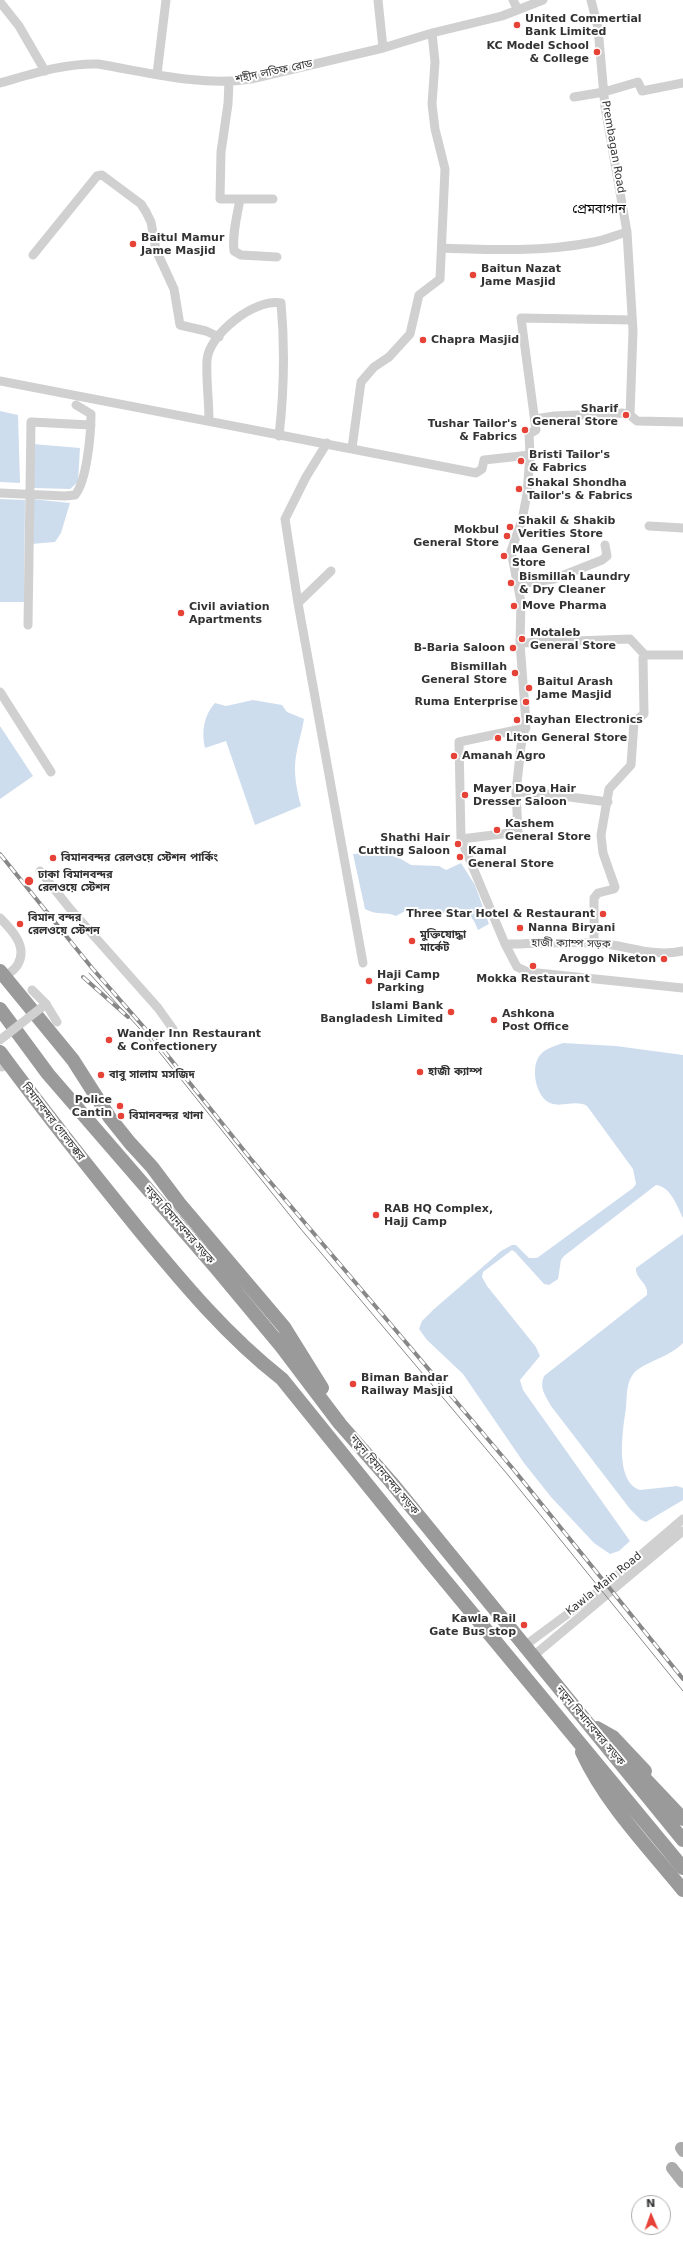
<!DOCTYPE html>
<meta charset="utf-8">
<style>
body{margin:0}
#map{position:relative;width:683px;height:2247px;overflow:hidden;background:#fff;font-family:"DejaVu Sans",sans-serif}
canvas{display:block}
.north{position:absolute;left:631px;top:2195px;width:40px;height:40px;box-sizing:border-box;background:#fff;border:1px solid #adadad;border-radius:50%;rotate:358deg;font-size:11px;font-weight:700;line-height:16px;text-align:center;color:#333}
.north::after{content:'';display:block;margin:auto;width:14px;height:18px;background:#e74237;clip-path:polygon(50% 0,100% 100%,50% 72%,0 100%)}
</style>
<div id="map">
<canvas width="683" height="2247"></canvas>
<div class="north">N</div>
</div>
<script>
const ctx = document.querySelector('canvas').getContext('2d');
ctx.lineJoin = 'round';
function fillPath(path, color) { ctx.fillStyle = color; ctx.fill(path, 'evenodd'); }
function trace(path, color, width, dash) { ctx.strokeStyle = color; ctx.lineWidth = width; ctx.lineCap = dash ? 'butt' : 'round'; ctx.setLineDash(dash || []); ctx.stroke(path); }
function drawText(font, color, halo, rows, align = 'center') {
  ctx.font = font + ' "DejaVu Sans","Noto Sans Bengali",sans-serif'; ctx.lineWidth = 4; ctx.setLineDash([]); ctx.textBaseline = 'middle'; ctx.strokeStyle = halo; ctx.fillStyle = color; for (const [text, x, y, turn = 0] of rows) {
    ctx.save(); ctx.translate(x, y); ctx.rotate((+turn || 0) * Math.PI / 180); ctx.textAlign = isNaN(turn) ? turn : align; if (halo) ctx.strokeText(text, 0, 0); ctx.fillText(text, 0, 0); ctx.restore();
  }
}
fillPath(new Path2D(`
 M0 411 18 415 20 483 0 482Z
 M33 444 80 448 78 482 70 489 34 488Z
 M0 499 25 500 24 602H0Z
 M32 499 70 503 61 533 55 542 31 544Z
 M253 700 282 705 287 712 304 719C302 732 298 743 296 756 293 772 297 791 301 806L255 825 226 741 205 748C201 732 204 715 215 703L226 706Z
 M0 726 33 776 0 799Z
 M381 852 401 859 411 865 439 866 446 870 461 863 475 885 489 924 478 930 474 921 466 910H453L439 914 429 909 424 914 407 910 396 916C384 911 377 916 365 909L353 854Z
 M563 1043 616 1046 683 1055V1218C677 1206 671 1187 656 1185L564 1256 561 1260 558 1279 549 1285 544 1284 515 1252 512 1250 483 1272 482 1277 487 1286 536 1347 540 1356 520 1380 523 1390 630 1541 619 1551 610 1554 594 1543 551 1497 524 1463 463 1374 427 1340 419 1329 422 1321 433 1310 501 1251 512 1245H516L529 1258H537L633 1188 636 1184 633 1169 587 1106C574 1099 560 1109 548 1102 535 1094 530 1065 541 1054 546 1048 555 1046 563 1043Z
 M683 1234V1343C668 1358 644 1362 634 1373 626 1382 627 1397 626 1408 623 1429 614 1481 640 1490L677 1486 683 1488V1500L646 1522 641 1520 630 1509 551 1406C545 1395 539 1388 544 1376L647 1295C649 1283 635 1279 636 1268Z`), '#ceddee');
trace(new Path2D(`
 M378 0 383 48
 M513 0 518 10
 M591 0 598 28 605 107 627 232 633 331 630 415
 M0 2 19 26 45 71
 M157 74 166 0
 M229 81 228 104 221 152 220 199H240
 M0 83C32 74 65 63 98 64 147 72 201 87 251 79L383 48 432 33 502 16 543 0
 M574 97 604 92 638 82 642 91 683 83
 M273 199H240C237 217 232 233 234 251L241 255 277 257
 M442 248C492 250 545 252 594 242 605 240 616 235 627 232
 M33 255 97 176 102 175 141 204 146 212 151 222 156 250 174 289 180 325 206 331 219 337
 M632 320 521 318 536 430 529 434 530 455 527 494 522 520 511 551 521 602 520 643 526 723 521 746 516 792 518 832 461 839 505 944 517 967 528 972 683 988
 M0 381 476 473 482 469 484 460 530 455
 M535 419 554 416 623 413 630 415 637 421 683 422
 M209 421C209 401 206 380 207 360 209 334 255 298 281 303 285 347 284 392 279 436
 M327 443 306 477 285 519 298 603 363 963
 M352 448 361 382 374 367 389 357 410 334 419 295 440 279 445 169 435 129 432 104 435 62 432 33
 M0 493 65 496 75 495C87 481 91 433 91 414L76 405
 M649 526 683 528
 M518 584 554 579 602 560 607 556 605 545
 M298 603 331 571
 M28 625 31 422 91 425
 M520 643 630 639 645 655
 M645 655H683
 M0 692 51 772
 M516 792 539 793 608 802
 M461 839 459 742 526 728
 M40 871 71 910 158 1008 173 1029
 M0 918C11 929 28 946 18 964 16 969 9 973 5 977
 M594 943V898L598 893 614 889 615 887 603 853 601 835 609 789 631 765 634 722 644 714 643 658 645 655
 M505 944C535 944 565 941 595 943 626 944 650 958 683 951
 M32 990 46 1004 57 1022
 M0 1064 2 1067
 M523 1647 600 1590 683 1519
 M532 1657 683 1531`), '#d0d0d0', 9);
trace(new Path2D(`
 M681 2148 683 2151
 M672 2168 683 2182`), '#ababab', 12);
trace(new Path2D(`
 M0 971 73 1060 110 1118 130 1143 152 1167 179 1203 284 1327 322 1388
 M0 1009 48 1074 216 1268 281 1346 340 1424 391 1482 683 1840
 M0 1052C45 1113 92 1172 140 1231 183 1283 227 1336 282 1379L429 1561 683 1868
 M597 1728 613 1737 645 1771
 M582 1752C606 1804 648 1847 683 1890
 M634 1767 683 1819`), '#9a9a9a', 14);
trace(new Path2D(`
 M89 973 148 1038 300 1228 508 1475 683 1691`), '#888', 1);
const rail = new Path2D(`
 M0 854 92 968 156 1041 250 1158 514 1470 683 1679
 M83 977 128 1017`);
trace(rail, '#888', 4);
trace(rail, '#fff', 2.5, [8]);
trace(new Path2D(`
 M0 1040 46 1004`), '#d0d0d0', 9);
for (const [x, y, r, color] of [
 [517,25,4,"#e74237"],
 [597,52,4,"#e74237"],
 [133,244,4,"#e74237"],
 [473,275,4,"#e74237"],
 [423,340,4,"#e74237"],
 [626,415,4,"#e74237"],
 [525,430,4,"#e74237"],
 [521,461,4,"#e74237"],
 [519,489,4,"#e74237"],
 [510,527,4,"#e74237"],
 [507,536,4,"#e74237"],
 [504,556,4,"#e74237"],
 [511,583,4,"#e74237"],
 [514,606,4,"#e74237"],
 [181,613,4,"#e74237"],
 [522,639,4,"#e74237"],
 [513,648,4,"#e74237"],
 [515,673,4,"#e74237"],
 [529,688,4,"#e74237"],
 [526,702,4,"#e74237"],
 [517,720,4,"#e74237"],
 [498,738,4,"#e74237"],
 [454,756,4,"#e74237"],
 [465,795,4,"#e74237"],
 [497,830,4,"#e74237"],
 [458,844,4,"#e74237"],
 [460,857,4,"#e74237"],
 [53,858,4,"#e74237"],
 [29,881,5,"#e74237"],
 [603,914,4,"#e74237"],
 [20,924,4,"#e74237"],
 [520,928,4,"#e74237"],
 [412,941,4,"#e74237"],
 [664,959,4,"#e74237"],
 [533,966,4,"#e74237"],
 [369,981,4,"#e74237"],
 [451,1012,4,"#e74237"],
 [494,1020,4,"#e74237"],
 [109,1040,4,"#e74237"],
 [420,1072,4,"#e74237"],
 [101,1075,4,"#e74237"],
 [120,1106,4,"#e74237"],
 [121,1116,4,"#e74237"],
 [376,1215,4,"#e74237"],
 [353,1384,4,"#e74237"],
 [524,1625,4,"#e74237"]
]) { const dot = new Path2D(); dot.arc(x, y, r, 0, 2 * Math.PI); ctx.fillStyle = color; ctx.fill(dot); trace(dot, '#fff', 1.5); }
drawText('bold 11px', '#333', '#fff', [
 ["United Commertial",525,19],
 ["Bank Limited",525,32],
 ["KC Model School",589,46,"right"],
 ["& College",589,59,"right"],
 ["Baitul Mamur",141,238],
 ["Jame Masjid",141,251],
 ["Baitun Nazat",481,269],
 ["Jame Masjid",481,282],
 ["Chapra Masjid",431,340],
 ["Sharif",618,409,"right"],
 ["General Store",618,422,"right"],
 ["Tushar Tailor's",517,424,"right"],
 ["& Fabrics",517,437,"right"],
 ["Bristi Tailor's",529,455],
 ["& Fabrics",529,468],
 ["Shakal Shondha",527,483],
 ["Tailor's & Fabrics",527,496],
 ["Shakil & Shakib",518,521],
 ["Verities Store",518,534],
 ["Mokbul",499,530,"right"],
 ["General Store",499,543,"right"],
 ["Maa General",512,550],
 ["Store",512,563],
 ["Bismillah Laundry",519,577],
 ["& Dry Cleaner",519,590],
 ["Move Pharma",522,606],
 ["Civil aviation",189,607],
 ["Apartments",189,620],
 ["Motaleb",530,633],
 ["General Store",530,646],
 ["B-Baria Saloon",505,648,"right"],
 ["Bismillah",507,667,"right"],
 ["General Store",507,680,"right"],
 ["Baitul Arash",537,682],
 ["Jame Masjid",537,695],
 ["Ruma Enterprise",518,702,"right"],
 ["Rayhan Electronics",525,720],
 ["Liton General Store",506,738],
 ["Amanah Agro",462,756],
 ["Mayer Doya Hair",473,789],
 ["Dresser Saloon",473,802],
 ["Kashem",505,824],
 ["General Store",505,837],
 ["Shathi Hair",450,838,"right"],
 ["Cutting Saloon",450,851,"right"],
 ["Kamal",468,851],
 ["General Store",468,864],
 ["বিমানবন্দর রেলওয়ে স্টেশন পার্কিং",61,858],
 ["ঢাকা বিমানবন্দর",38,875],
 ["রেলওয়ে স্টেশন",38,888],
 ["Three Star Hotel & Restaurant",595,914,"right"],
 ["বিমান বন্দর",28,918],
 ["রেলওয়ে স্টেশন",28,931],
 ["Nanna Biryani",528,928],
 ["মুক্তিযোদ্ধা",420,935],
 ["মার্কেট",420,948],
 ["Aroggo Niketon",656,959,"right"],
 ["Haji Camp",377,975],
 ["Parking",377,988],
 ["Mokka Restaurant",533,979,"center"],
 ["Islami Bank",443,1006,"right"],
 ["Bangladesh Limited",443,1019,"right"],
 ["Ashkona",502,1014],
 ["Post Office",502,1027],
 ["Wander Inn Restaurant",117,1034],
 ["& Confectionery",117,1047],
 ["হাজী ক্যাম্প",428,1072],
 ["বাবু সালাম মসজিদ",109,1075],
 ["Police",112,1100,"right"],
 ["Cantin",112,1113,"right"],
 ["বিমানবন্দর থানা",129,1116],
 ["RAB HQ Complex,",384,1209],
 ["Hajj Camp",384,1222],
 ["Biman Bandar",361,1378],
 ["Railway Masjid",361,1391],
 ["Kawla Rail",516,1619,"right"],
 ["Gate Bus stop",516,1632,"right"]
], 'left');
drawText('11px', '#333', '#fff', [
 ["শহীদ লতিফ রোড",274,72,-12],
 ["Prembagan Road",613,147,80],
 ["হাজী ক্যাম্প সড়ক",571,944,1],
 ["বিমানবন্দর গোলচক্কর",53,1122,52],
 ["নতুন বিমানবন্দর সড়ক",179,1225,49],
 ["নতুন বিমানবন্দর সড়ক",384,1475,50],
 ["Kawla Main Road",604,1584,-39],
 ["নতুন বিমানবন্দর সড়ক",590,1726,50]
]);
drawText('13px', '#000', '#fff', [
 ["প্রেমবাগান",599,210]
]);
</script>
